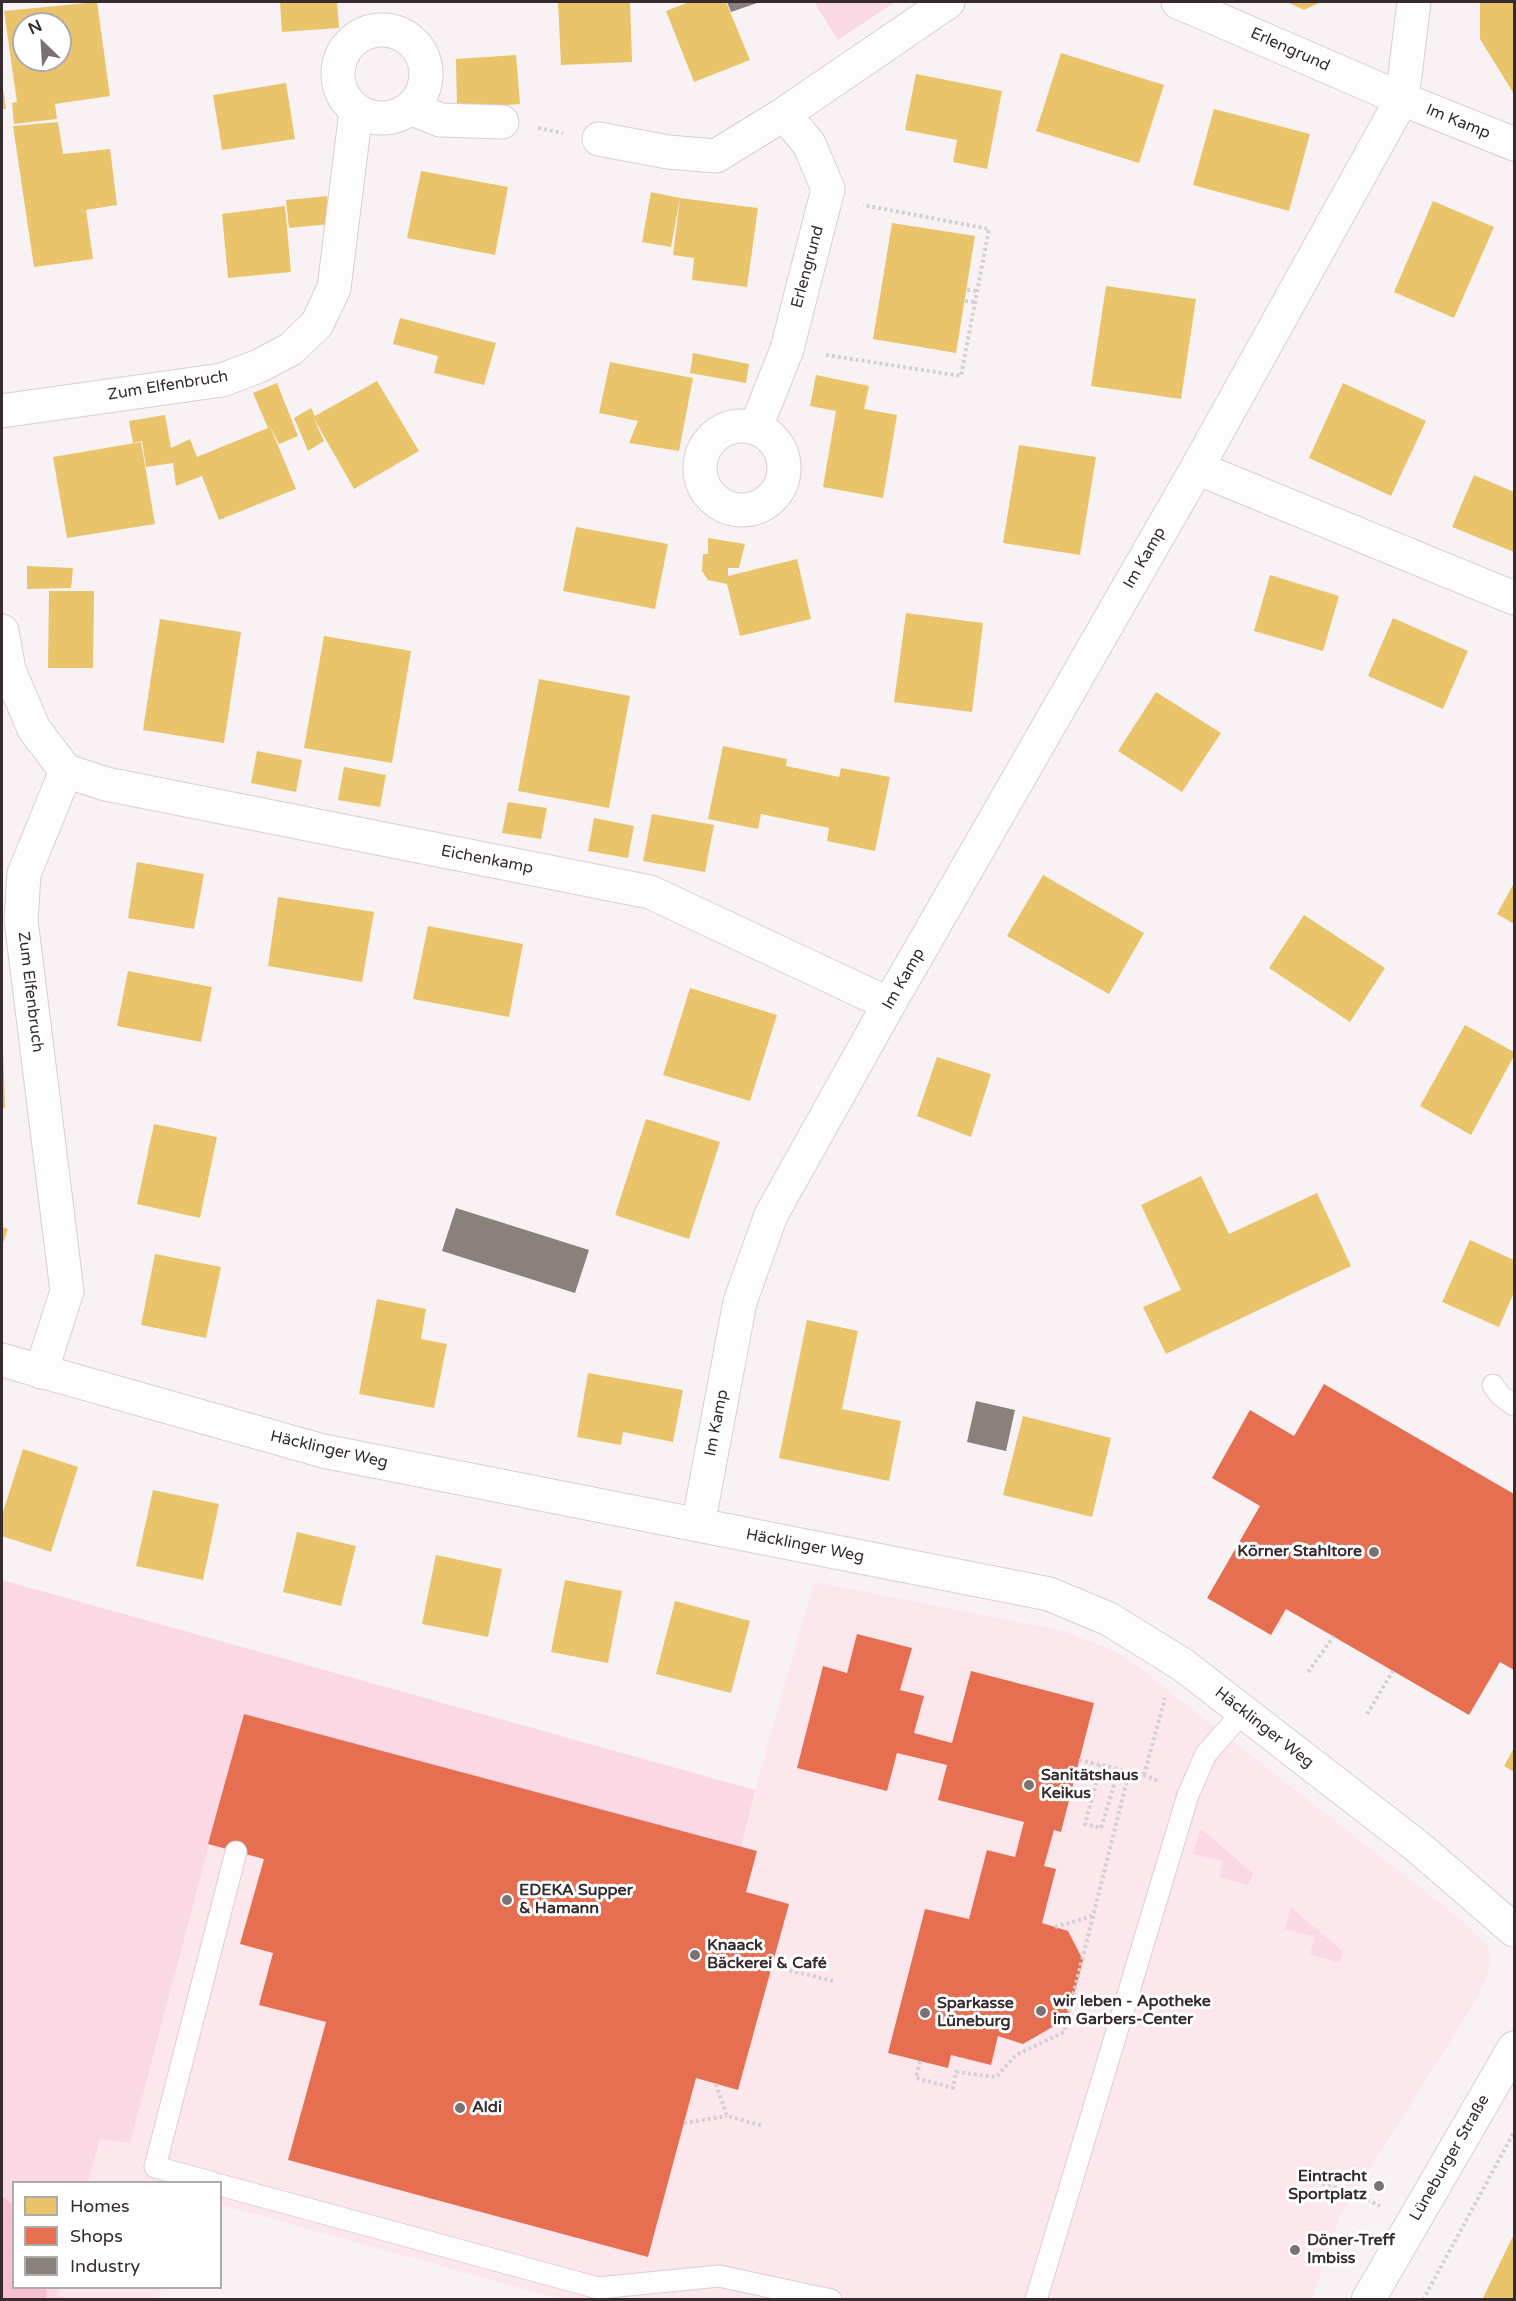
<!DOCTYPE html>
<meta charset="utf-8">
<style>
body{margin:0}
#map{position:relative;width:1516px;height:2301px;overflow:hidden;background:#f9f2f4;font-family:"Varela Round",sans-serif}
canvas{display:block}
.frame{position:absolute;inset:0;border:3px solid #362b2e;pointer-events:none}
.legend{position:absolute;left:12px;top:2181px;width:210px;height:108px;box-sizing:border-box;background:#fff;border:2px solid #afaaab;margin:0;padding:8px 10px;list-style:none;font-size:18px;color:#362b2e}
.legend li{display:flex;align-items:center;gap:12px;height:30px}
.legend b{width:30px;border:2px solid #afaaab}
.north{position:absolute;left:12px;top:12px;width:60px;height:60px;box-sizing:border-box;background:#fff;border:2px solid #afaaab;border-radius:50%;rotate:335deg;font-size:16px;font-weight:700;line-height:24px;text-align:center;color:#362b2e}
.north::after{content:'';display:block;margin:auto;width:21px;height:27px;background:#7a7173;clip-path:polygon(50% 0,100% 100%,50% 72%,0 100%)}
</style>
<div id="map">
<canvas width="1516" height="2301"></canvas>
<div class="frame"></div>
<ul class="legend">
<li><b style="height:16px;background:#e9c46a"></b>Homes</li>
<li><b style="height:16px;background:#e76f51"></b>Shops</li>
<li><b style="height:16px;background:#8a817c"></b>Industry</li>
</ul>
<div class="north">N</div>
</div>
<script>
const ctx = document.querySelector('canvas').getContext('2d');
ctx.lineJoin = 'round';
function fillPath(path, color) { ctx.fillStyle = color; ctx.fill(path, 'evenodd'); }
function trace(path, color, width, dash) { ctx.strokeStyle = color; ctx.lineWidth = width; ctx.lineCap = dash ? 'butt' : 'round'; ctx.setLineDash(dash || []); ctx.stroke(path); }
function drawText(font, color, halo, rows, align = 'center') {
  ctx.font = font + ' "Varela Round",sans-serif'; ctx.lineWidth = 6; ctx.setLineDash([]); ctx.textBaseline = 'middle'; ctx.strokeStyle = halo; ctx.fillStyle = color; for (const [text, x, y, turn = 0] of rows) {
    ctx.save(); ctx.translate(x, y); ctx.rotate((+turn || 0) * Math.PI / 180); ctx.textAlign = isNaN(turn) ? turn : align; if (halo) ctx.strokeText(text, 0, 0); ctx.fillText(text, 0, 0); ctx.restore();
  }
}
fillPath(new Path2D(`
 M814 1582 1060 1630 1105 1647 1124 1656 1459 1918 1488 1946 1490 1959 1487 1977 1476 2000 1339 2218 1313 2299H560L221 2205 220 2182H88L100 2139 130 2143 244 1714 741 1847 755 1790Z
 M59 2288H162L157 2299 72 2300 57 2295Z`), '#fce7ed');
fillPath(new Path2D(`
 M814 2H895L838 40Z
 M2 1580 755 1790 741 1847 244 1714 130 2143 100 2139 88 2182H14V2288H59L57 2295 71 2299H2Z
 M1201 1829 1253 1873 1249 1885 1219 1877 1223 1861 1193 1854Z
 M1291 1907 1343 1952 1340 1963 1310 1954 1315 1937 1285 1929Z`), '#fad9e4');
fillPath(new Path2D(`
 M2 2196 13 2205 14 2288H46L47 2299H2Z`), '#f8bed1');
fillPath(new Path2D(`
 M97 2 110 96 55 104 57 119 14 124 12 103 17 102 4 11ZM24 24H60V60H24Z
 M280 2H337L339 28 282 32Z
 M558 2H630L632 62 561 65Z
 M689 2H726L750 60 694 82 666 11Z
 M1287 2H1321L1304 10Z
 M1480 2H1514V94L1480 39Z
 M1061 53 1164 85 1139 163 1036 131Z
 M516 55 520 104 457 109 456 59Z
 M916 74 1002 91 987 169 953 162 957 140 905 130Z
 M2 81 6 109H2Z
 M286 83 295 139 222 150 213 95Z
 M1214 109 1310 134 1289 211 1193 185Z
 M58 122 63 154 110 149 117 205 86 210 93 259 34 267 13 126Z
 M421 171 508 187 495 255 407 238Z
 M651 192 680 198 671 247 642 242Z
 M327 196 331 224 289 228 286 200Z
 M680 198 758 208 747 287 692 280 694 258 673 255Z
 M1433 201 1494 227 1454 318 1394 292Z
 M285 206 291 272 228 278 222 214Z
 M892 223 975 236 956 353 873 339Z
 M1106 286 1196 299 1181 399 1091 386Z
 M400 318 496 343 484 385 434 373 438 356 393 344Z
 M693 353 749 364 746 383 690 373Z
 M610 362 693 378 679 451 629 443 638 421 599 413Z
 M816 375 869 386 864 409 897 415 883 498 823 487 836 411 810 406Z
 M377 381 419 451 354 489 313 417 324 441 308 451 294 418 311 408 315 416Z
 M277 383 298 436 279 444 269 424 296 489 219 520 202 476 176 486 173 463 146 467 142 441 133 443 129 421 165 415 171 448 190 439 197 457 268 428 253 393Z
 M1343 383 1426 421 1391 496 1309 458Z
 M141 442 155 524 67 538 53 457Z
 M1019 445 1096 457 1080 555 1003 543Z
 M1474 475 1514 492V552L1452 527Z
 M576 527 668 544 655 609 563 591Z
 M708 538 745 544 739 568H728V576L797 559 811 619 740 636 727 584 708 580 702 571 703 554H708Z
 M27 566 73 568 71 588 27 589Z
 M1270 575 1339 596 1323 651 1254 631Z
 M49 591H94L93 668H48Z
 M906 613 983 623 972 712 894 702Z
 M1393 618 1468 651 1443 709 1368 676Z
 M160 619 241 632 224 743 143 730Z
 M324 636 411 651 392 763 304 748Z
 M539 679 630 696 609 808 518 791Z
 M1156 692 1221 733 1182 792 1118 751Z
 M723 746 787 759 786 766 839 777 841 768 890 777 875 851 827 841 829 828 761 814 758 829 708 819Z
 M257 751 302 760 296 792 251 783Z
 M344 767 386 775 380 807 338 800Z
 M508 802 547 808 541 839 502 833Z
 M652 814 714 825 705 872 643 861Z
 M594 818 634 826 628 858 588 851Z
 M137 862 204 874 194 929 128 918Z
 M1043 875 1144 933 1109 994 1007 936Z
 M1514 883V924L1497 914Z
 M278 897 374 912 362 982 268 966Z
 M1304 915 1385 968 1350 1022 1269 968Z
 M428 926 523 944 509 1017 413 999Z
 M128 971 212 987 201 1042 117 1026Z
 M690 988 777 1015 750 1101 663 1075Z
 M1465 1025 1514 1052V1056L1471 1135 1420 1106Z
 M2 1050H3L5 1108H2Z
 M937 1057 991 1074 971 1137 917 1116Z
 M646 1119 720 1142 689 1239 615 1215Z
 M154 1124 217 1137 200 1218 137 1204Z
 M1201 1176 1229 1234 1317 1193 1351 1266 1166 1354 1143 1307 1181 1290 1141 1205Z
 M2 1227 8 1229 2 1246Z
 M1470 1240 1514 1260V1292L1499 1327 1442 1302Z
 M155 1254 221 1267 206 1338 141 1325Z
 M377 1299 426 1309 421 1339 447 1344 434 1408 359 1394Z
 M807 1320 858 1331 842 1409 901 1421 889 1481 779 1458Z
 M588 1373 683 1390 673 1442 623 1432 621 1445 577 1437Z
 M1023 1416 1111 1438 1092 1517 1003 1495Z
 M23 1449 78 1467 51 1552 2 1536V1515Z
 M153 1490 219 1504 203 1580 136 1566Z
 M297 1532 356 1546 341 1606 283 1592Z
 M436 1555 502 1569 488 1637 422 1624Z
 M565 1580 622 1591 608 1663 551 1652Z
 M675 1601 750 1621 731 1693 656 1674Z
 M1514 1748V1772L1504 1766Z
 M1514 2234V2300H1482Z`), '#e9c46a');
fillPath(new Path2D(`
 M1324 1384 1514 1494V1670L1500 1662 1469 1715 1286 1609 1271 1635 1207 1598 1260 1506 1212 1478 1250 1410 1294 1436Z
 M857 1634 912 1648 900 1690 924 1696 914 1733 952 1743 971 1671 1094 1703 1061 1832 1054 1830 1044 1866 1056 1869 1042 1923 1068 1931 1083 1960 1068 2018 1023 2044 998 2036 991 2065 951 2055 948 2068 888 2053 925 1909 969 1919 987 1850 1015 1857 1024 1822 938 1800 947 1765 897 1753 887 1791 797 1768 823 1666 847 1673Z
 M244 1714 757 1851 746 1892 789 1904 738 2090 696 2078 648 2257 288 2160 326 2022 259 2005 273 1953 240 1944 264 1859 208 1844Z`), '#e76f51');
fillPath(new Path2D(`
 M727 2H760L731 12Z
 M456 1208 589 1250 575 1293 442 1251Z
 M976 1401 1015 1410 1006 1451 967 1442Z`), '#8a817c');
const service = new Path2D(`
 M1493 1385 1500 1395 1514 1405
 M211 2182 155 2167 236 1852
 M220 2185 598 2288 719 2276 831 2300
 M1036 2300 1188 1795 1206 1754 1243 1712`);
const minor = new Path2D(`
 M1178 2 1402 99 1514 144
 M338 74a44 44 0 1 1 88 0a44 44 0 1 1-88 0Z
 M411 108 440 120 502 122
 M599 139 668 152 716 156 784 114 948 2
 M2 411 222 380 259 366 291 349 317 324 334 288 356 111
 M700 468a42 42 0 1 1 84 0a42 42 0 1 1-84 0Z
 M756 427 787 349 828 189 809 144 784 114
 M1197 468 1514 598
 M2 631 9 670 34 729 66 771 24 874 21 920 67 1291 41 1372
 M66 771 106 784 650 892 889 1004
 M2 1360 323 1451 1049 1594 1109 1619 1183 1665 1418 1847 1514 1930
 M698 1525 740 1302 771 1215 889 1004 1197 468 1402 99 1414 2`);
const tertiary = new Path2D(`
 M1368 2300 1514 2048`);
trace(service, '#d9cfd2', 23);
trace(minor, '#d9cfd2', 35);
trace(tertiary, '#d9cfd2', 35);
trace(new Path2D(`
 M538 128 563 133
 M967 290 977 291
 M965 301 975 302
 M826 355 961 376 989 229 863 205
 M1308 1672 1334 1636
 M1367 1714 1393 1671
 M1079 1760 1144 1775 1160 1782
 M1101 1765 1085 1824 1101 1828 1119 1769
 M1144 1775 1165 1698
 M1055 1927 1093 1916
 M772 1966 833 1981
 M920 2061 916 2078 953 2088 956 2072 996 2077 1016 2055 1064 2032 1129 1772
 M716 2084 727 2116 763 2126
 M684 2123 727 2116
 M1305 2178 1358 2195 1380 2206
 M1423 2300 1514 2132`), '#d4d1d2', 4, [3, 3]);
trace(service, '#fefdfd', 21);
trace(minor, '#fefdfd', 33);
trace(tertiary, '#fefdfd', 33);
for (const [x, y, r, color] of [
 [1374,1552,6,"#7a7173"],
 [1029,1785,6,"#7a7173"],
 [507,1900,6,"#7a7173"],
 [695,1955,6,"#7a7173"],
 [1041,2011,6,"#7a7173"],
 [925,2013,6,"#7a7173"],
 [460,2108,6,"#7a7173"],
 [1379,2186,6,"#7a7173"],
 [1295,2250,6,"#7a7173"]
]) { const dot = new Path2D(); dot.arc(x, y, r, 0, 2 * Math.PI); ctx.fillStyle = color; ctx.fill(dot); trace(dot, '#fff', 2); }
drawText('16px', '#362b2e', '#fff', [
 ["Erlengrund",1290,50,24],
 ["Im Kamp",1458,122,22],
 ["Erlengrund",808,267,-75],
 ["Zum Elfenbruch",168,386,-9],
 ["Im Kamp",1145,558,-60],
 ["Eichenkamp",487,860,11],
 ["Im Kamp",904,979,-60],
 ["Zum Elfenbruch",30,992,83],
 ["Im Kamp",717,1423,-79],
 ["Häcklinger Weg",329,1450,13],
 ["Häcklinger Weg",805,1546,11],
 ["Häcklinger Weg",1264,1728,38],
 ["Lüneburger Straße",1450,2158,-60]
]);
drawText('bold 16px', '#362b2e', '#fff', [
 ["Körner Stahltore",1362,1552,"right"],
 ["Sanitätshaus",1041,1776],
 ["Keikus",1041,1794],
 ["EDEKA Supper",519,1891],
 ["& Hamann",519,1909],
 ["Knaack",707,1946],
 ["Bäckerei & Café",707,1964],
 ["wir leben - Apotheke",1053,2002],
 ["im Garbers-Center",1053,2020],
 ["Sparkasse",937,2004],
 ["Lüneburg",937,2022],
 ["Aldi",472,2108],
 ["Eintracht",1367,2177,"right"],
 ["Sportplatz",1367,2195,"right"],
 ["Döner-Treff",1307,2241],
 ["Imbiss",1307,2259]
], 'left');
</script>
